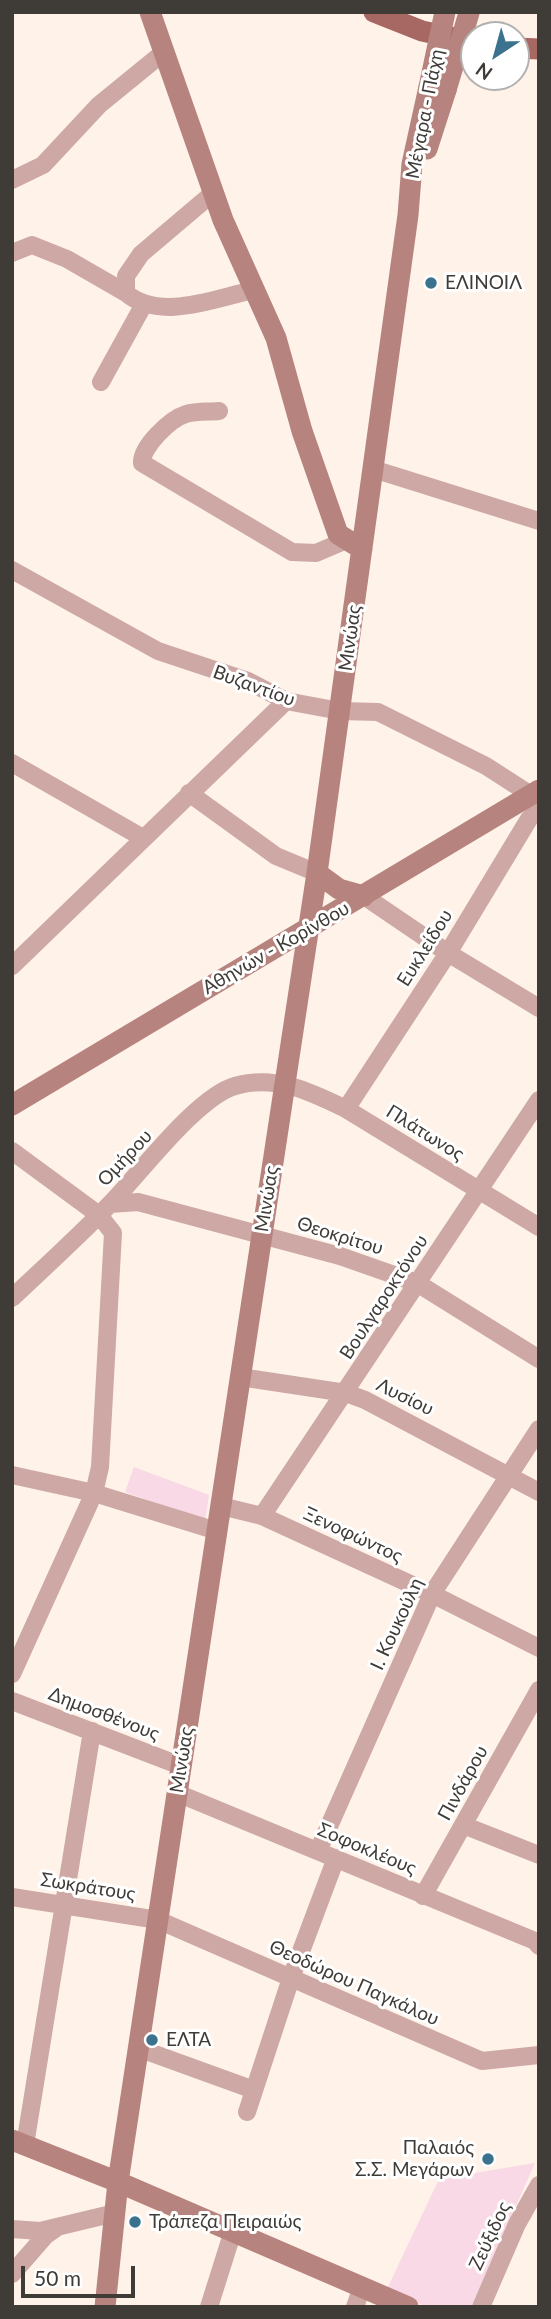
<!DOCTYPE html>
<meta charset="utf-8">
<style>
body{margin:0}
#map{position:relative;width:551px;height:2319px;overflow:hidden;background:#fef2e9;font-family:Lato,sans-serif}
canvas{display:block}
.frame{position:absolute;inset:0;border:14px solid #3f3b37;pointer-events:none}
.north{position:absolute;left:460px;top:21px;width:70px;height:70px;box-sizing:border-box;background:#fff;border:2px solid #b2b1af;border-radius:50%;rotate:216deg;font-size:19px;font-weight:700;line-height:28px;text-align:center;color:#3f3b37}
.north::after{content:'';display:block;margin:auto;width:24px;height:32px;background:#3b728d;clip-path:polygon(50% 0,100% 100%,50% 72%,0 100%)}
.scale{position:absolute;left:21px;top:2266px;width:114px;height:32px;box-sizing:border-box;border:4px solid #3f3b37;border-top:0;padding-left:9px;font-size:21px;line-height:24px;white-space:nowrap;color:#3f3b37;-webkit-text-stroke:5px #fff;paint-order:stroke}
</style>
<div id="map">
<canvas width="551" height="2319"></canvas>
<div class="frame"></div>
<div class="north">N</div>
<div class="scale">50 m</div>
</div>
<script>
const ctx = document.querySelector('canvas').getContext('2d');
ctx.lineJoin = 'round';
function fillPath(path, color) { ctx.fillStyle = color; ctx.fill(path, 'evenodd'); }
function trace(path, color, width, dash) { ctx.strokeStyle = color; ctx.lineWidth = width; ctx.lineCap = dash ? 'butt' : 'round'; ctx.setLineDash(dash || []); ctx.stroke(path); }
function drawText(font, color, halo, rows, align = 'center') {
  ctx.font = font + ' Lato,sans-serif'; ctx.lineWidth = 6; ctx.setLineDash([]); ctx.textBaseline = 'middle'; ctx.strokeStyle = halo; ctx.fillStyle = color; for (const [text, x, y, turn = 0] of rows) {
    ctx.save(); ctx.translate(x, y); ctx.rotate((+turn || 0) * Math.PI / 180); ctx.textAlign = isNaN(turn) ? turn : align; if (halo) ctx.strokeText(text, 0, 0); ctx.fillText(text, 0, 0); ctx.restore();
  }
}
fillPath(new Path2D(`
 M134 1467 209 1495 205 1521 125 1492Z
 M535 2163 471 2307H426L387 2289 439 2179Z`), '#f9d9e6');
trace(new Path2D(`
 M12 180 43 165 99 105 164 52
 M213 193 141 254 126 276V293C160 322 215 298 254 290
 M12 253 32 245 67 259 126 293
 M101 382 144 304
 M219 411C209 412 196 411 186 414 170 419 141 447 142 463L292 552 316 553 344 541
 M373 469 539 521
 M12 570 158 651 248 681 286 701 340 711 378 712 486 766 531 795
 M12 763 143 838
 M189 793 276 856 317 873
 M364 896 448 953 539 1008
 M12 966 286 701
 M346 1109 448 953 529 819 539 809
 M12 1151 99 1215 113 1233 100 1467 94 1493 12 1674
 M110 1204 138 1202 340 1256 417 1283 539 1359
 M12 1298C46 1266 80 1235 112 1202 141 1172 197 1097 235 1086 275 1074 311 1092 346 1109L539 1227
 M240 1377 346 1393 365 1400 539 1492
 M12 1475 94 1493 217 1531
 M221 1506 262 1516 432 1594 539 1648
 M262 1516 539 1100
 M12 1701 181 1766
 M177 1793 535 1941 539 1946
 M463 1825 539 1855
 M318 1851 432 1594 539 1429
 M423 1896 539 1690
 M12 1897 158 1920 482 2061 539 2055
 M138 2048 254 2090
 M247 2112 291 1978 336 1858
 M25 2145 92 1731
 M12 2229 40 2231 115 2213
 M12 2274 45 2236 55 2229
 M209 2307 233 2231
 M355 2307 362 2287
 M481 2307 517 2224 539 2185`), '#cda8a4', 18);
trace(new Path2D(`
 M150 12 223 220 276 338 302 431 338 534 362 549
 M427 149 446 90
 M317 873 339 889 364 896
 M12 1105 539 790
 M12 2140 118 2182 408 2307
 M105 2307 118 2182 317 873 408 215 412 164 429 87`), '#b7837e', 21);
trace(new Path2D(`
 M374 12 422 31 474 42
 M516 48 539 49`), '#a76762', 21);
trace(new Path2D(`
 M429 87 445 12
 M446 90 469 13`), '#b7837e', 21);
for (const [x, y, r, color] of [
 [431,283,7,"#3b728d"],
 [152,2040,7,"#3b728d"],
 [488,2159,7,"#3b728d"],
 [135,2222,7,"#3b728d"]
]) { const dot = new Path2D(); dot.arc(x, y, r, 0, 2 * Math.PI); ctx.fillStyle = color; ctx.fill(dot); trace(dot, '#fff', 2.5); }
drawText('19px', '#3f3b37', '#fff', [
 ["Μέγαρα - Πάχη",425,114,-79],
 ["Μινώας",350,638,-82],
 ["Βυζαντίου",254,686,20],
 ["Αθηνών - Κορίνθου",276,948,-30],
 ["Ευκλείδου",425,948,-58],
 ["Πλάτωνος",425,1133,32],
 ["Ομήρου",125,1158,-47],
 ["Μινώας",267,1199,-81],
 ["Θεοκρίτου",340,1236,17],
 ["Βουλγαροκτόνου",384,1297,-57],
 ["Λυσίου",405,1397,26],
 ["Ξενοφώντος",353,1535,25],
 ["Ι. Κουκούλη",397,1624,-65],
 ["Δημοσθένους",104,1714,21],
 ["Μινώας",182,1760,-81],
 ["Πινδάρου",463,1783,-61],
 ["Σοφοκλέους",367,1849,23],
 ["Σωκράτους",88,1887,9],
 ["Θεοδώρου Παγκάλου",354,1983,24],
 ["Ζεύξιδος",490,2236,-65]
]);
drawText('19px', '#3f3b37', '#fff', [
 ["ΕΛΙΝΟΙΛ",445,283],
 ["ΕΛΤΑ",166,2040],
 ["Παλαιός",474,2148,"right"],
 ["Σ.Σ. Μεγάρων",474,2170,"right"],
 ["Τράπεζα Πειραιώς",149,2222]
], 'left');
</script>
